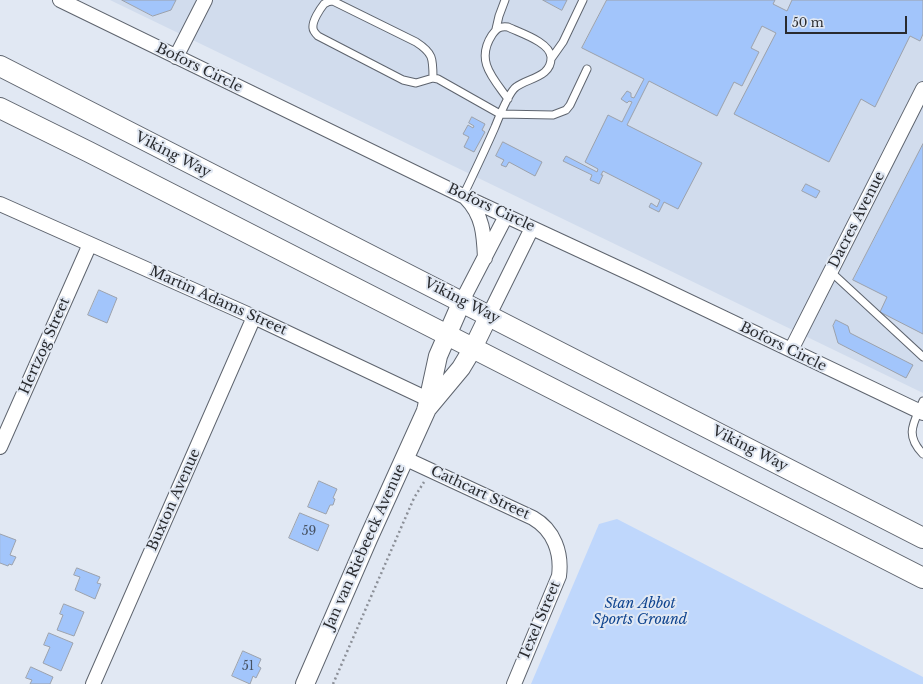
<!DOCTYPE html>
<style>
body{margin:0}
#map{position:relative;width:923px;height:684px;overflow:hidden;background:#e1e8f3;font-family:"Libre Baskerville",serif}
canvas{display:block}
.scale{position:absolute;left:785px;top:16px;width:122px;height:18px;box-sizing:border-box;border:2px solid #292b2f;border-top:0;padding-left:5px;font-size:12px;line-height:14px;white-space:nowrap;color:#292b2f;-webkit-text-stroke:3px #e1e8f3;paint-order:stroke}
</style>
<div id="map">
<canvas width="923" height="684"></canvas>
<div class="scale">50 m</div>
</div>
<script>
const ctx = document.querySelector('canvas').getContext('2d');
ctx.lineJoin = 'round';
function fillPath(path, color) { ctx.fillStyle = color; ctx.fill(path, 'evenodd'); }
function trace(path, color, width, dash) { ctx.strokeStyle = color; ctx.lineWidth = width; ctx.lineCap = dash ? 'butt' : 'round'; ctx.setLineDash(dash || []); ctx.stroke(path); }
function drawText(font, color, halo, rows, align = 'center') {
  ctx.font = font + ' "Libre Baskerville",serif'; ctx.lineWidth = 4; ctx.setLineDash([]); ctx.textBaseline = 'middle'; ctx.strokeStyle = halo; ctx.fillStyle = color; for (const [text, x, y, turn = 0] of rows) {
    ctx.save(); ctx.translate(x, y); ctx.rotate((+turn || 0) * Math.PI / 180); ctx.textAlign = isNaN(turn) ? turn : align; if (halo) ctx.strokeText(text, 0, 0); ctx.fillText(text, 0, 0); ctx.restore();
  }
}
fillPath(new Path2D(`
 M110 0H923V393Z`), '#d1dced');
fillPath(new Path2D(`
 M617 519 923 677V684H531L599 524Z`), '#bfd7fc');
const building = new Path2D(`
 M122 0H176L171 10 153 16Z
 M543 0H567L562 10Z
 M607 0H775L773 4 787 11 792 0H923V34L920 41 910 36 875 107 861 99 829 162 734 114 776 33 762 26 751 48 759 52 742 86 734 82 717 116 649 81 627 125 702 163 678 209 664 202 659 212 649 207 651 203 657 207 660 200 603 171 601 175H603L599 184 590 180 592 175 563 161 566 156 597 172 598 169 585 162 608 115 622 122 632 102 629 101 627 103 621 99 627 91 631 93V97L634 98 644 79 582 48Z
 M472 117 485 124 482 130 485 132 474 152 464 147 469 137 463 134 468 125 473 128 474 126 469 123Z
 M503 142 542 162 535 176 509 162 506 167 501 165 504 160 496 156Z
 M923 144V334L880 312 887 297 853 280Z
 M806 184 820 191 816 198 802 191Z
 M99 290 117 298 107 323 88 315Z
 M836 320 848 326 850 333 913 365 906 378 838 343 833 326Z
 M319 481 337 489 333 498 335 499 333 505H330L326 514 308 507Z
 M300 513 329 525 318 551 289 538Z
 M0 534 16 540 10 555 16 557 12 565 9 564 8 566 0 563Z
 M77 568 100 577 97 583 101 584 95 599 75 590 80 577 74 575Z
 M64 604 84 612 74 636 57 630 63 615 60 614Z
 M49 633 73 643 61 671 43 663 50 647 44 645Z
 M243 651 261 659 258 666 261 668 256 678 253 676 250 684 232 676Z
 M31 667 53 677 50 684H30L32 680 26 678Z`);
fillPath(building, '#a2c5fb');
trace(building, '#9ca2ac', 1);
const service = new Path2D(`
 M496 29 499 16 505 0
 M551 59 563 42 583 0
 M433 78C433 58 433 53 416 42L333 1C330 1 327 2 324 4 320 9 312 21 313 28 313 31 315 33 318 36L403 80 416 83 433 78 438 79 500 114 553 115 566 110 570 105 587 69
 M463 196C474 173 485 150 495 127 499 117 509 92 516 87 528 78 552 77 551 57 550 42 520 33 508 27 500 26 497 28 492 35 475 61 493 78 508 99
 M830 271 923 357
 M923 401C914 423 904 434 923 454`);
const minor = new Path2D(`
 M60 0 463 196 642 279 923 413
 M176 57 205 0
 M466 198C483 215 484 235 485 258
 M0 204 254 317 434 402
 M462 301 506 216
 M489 315 532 228
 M791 350 923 89
 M0 447 90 244
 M404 458 533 518C554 530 562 553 559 576L514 684
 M93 684 254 317`);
const tertiary = new Path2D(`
 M426 410 461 368 473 348 489 315
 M305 684 368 539 426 411 438 356 462 301`);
const secondary = new Path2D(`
 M0 66 923 538
 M0 108 89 152 923 578`);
trace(service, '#5e646e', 9);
trace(minor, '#5e646e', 16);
trace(tertiary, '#5e646e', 20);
trace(secondary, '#5e646e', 22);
trace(new Path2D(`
 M333 684 414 498 424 482`), '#8b8f97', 2.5, [2, 3]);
trace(service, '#fff', 7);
trace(minor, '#fff', 14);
trace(tertiary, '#fff', 18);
trace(secondary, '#fff', 20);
drawText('12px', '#475262', null, [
 ["59",309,532],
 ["51",248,667]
]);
drawText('14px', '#292b2f', '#e1e8f3', [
 ["Bofors Circle",199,68,26],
 ["Viking Way",173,155,27],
 ["Bofors Circle",491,208,25],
 ["Dacres Avenue",857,220,-63],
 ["Martin Adams Street",218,301,24],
 ["Viking Way",462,301,27],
 ["Hertzog Street",45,346,-66],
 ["Bofors Circle",783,347,26],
 ["Viking Way",750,449,27],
 ["Cathcart Street",480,493,25],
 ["Buxton Avenue",174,500,-66],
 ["Jan van Riebeeck Avenue",365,547,-66],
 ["Texel Street",540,621,-67]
]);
drawText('italic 14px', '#104590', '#e1e8f3', [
 ["Stan Abbot",640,604],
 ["Sports Ground",640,620]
]);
</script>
